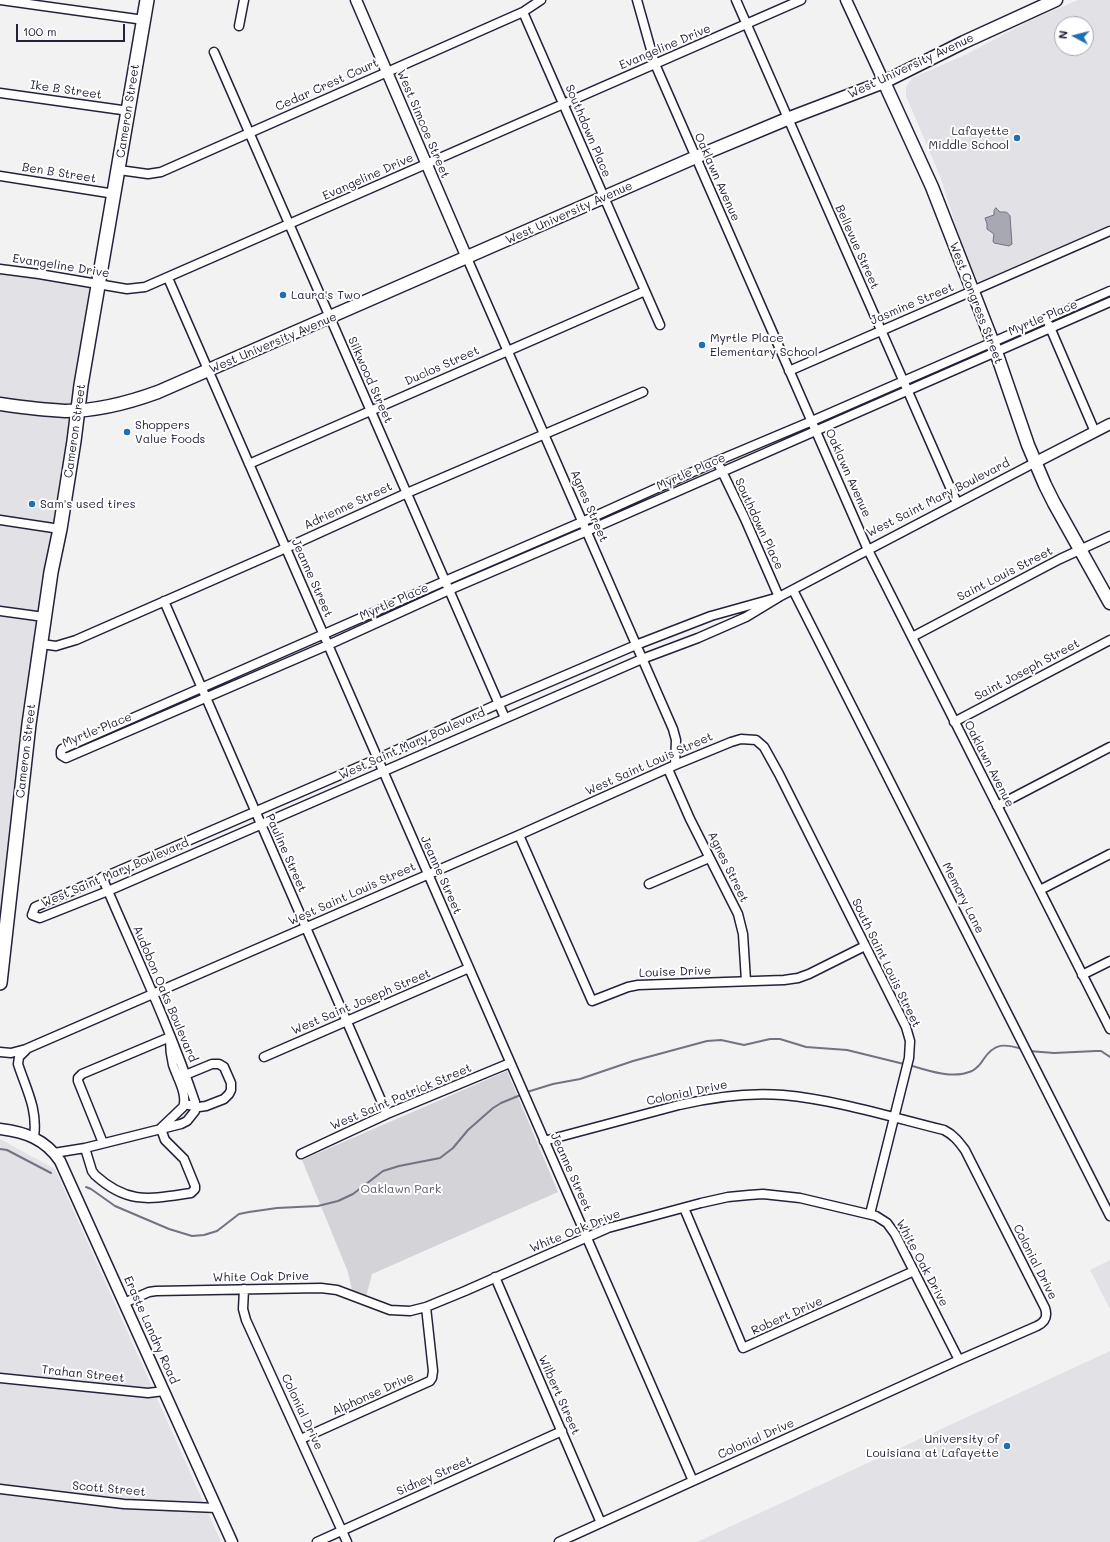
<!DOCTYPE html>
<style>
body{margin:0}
#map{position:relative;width:1110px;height:1542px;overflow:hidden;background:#f2f2f3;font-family:Mali,sans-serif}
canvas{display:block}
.north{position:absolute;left:1054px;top:16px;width:40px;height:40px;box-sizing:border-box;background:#fff;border:1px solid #a7a7b1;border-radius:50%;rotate:277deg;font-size:11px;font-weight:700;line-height:16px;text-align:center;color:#22223b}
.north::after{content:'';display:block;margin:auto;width:14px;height:18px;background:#1f6fb2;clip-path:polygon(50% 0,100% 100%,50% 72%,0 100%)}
.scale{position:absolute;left:16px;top:24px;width:109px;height:18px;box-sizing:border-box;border:2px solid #22223b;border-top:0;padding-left:5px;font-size:12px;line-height:14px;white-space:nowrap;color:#22223b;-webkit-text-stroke:3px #fff;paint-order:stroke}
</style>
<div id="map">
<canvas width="1110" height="1542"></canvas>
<div class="north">N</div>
<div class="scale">100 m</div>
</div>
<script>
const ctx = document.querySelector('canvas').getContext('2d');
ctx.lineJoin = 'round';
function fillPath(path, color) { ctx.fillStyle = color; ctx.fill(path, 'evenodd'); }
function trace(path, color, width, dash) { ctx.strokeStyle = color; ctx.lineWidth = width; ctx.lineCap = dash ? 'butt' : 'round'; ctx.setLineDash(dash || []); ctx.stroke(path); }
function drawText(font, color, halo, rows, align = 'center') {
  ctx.font = font + ' Mali,sans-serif'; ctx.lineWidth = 4; ctx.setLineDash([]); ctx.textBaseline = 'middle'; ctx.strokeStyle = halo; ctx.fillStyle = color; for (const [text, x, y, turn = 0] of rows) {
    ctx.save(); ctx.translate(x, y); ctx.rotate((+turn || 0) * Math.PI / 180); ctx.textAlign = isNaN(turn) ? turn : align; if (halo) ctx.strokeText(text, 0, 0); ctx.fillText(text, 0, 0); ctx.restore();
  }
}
fillPath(new Path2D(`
 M1078 0H1110V228L982 284 979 283 973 272 962 245 940 176 906 96V87L912 78 965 55 1031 20ZM1062 24H1086V48H1062Z
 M0 266 93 278 0 957Z
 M0 1139 55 1169 221 1542H0Z
 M1110 1260V1309L1090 1270Z
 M1110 1351V1542H697Z`), '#e2e2e6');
fillPath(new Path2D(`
 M507 1071 558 1192 372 1274 366 1297 353 1294 348 1272 302 1160Z`), '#d3d3d8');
const water = new Path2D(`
 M996 208 1000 212C1005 212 1007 211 1010 216L1012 244 1009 246 994 243 993 241 994 234 987 229V224L985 218 994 215V211Z`);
fillPath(water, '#a8a8b2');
trace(water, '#727282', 1);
trace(new Path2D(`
 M1029 1051 1054 1053 1096 1051H1101L1110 1057
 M908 1065C929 1070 951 1080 972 1071 977 1068 980 1065 983 1060 995 1042 1004 1044 1023 1049
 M527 1092 553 1084 580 1079 633 1061 707 1041 721 1040 744 1045 770 1039H780L806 1047 847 1050 904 1064
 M0 1149 7 1150 51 1173
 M86 1187 91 1189 115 1206 169 1229 192 1236 204 1235 217 1231 239 1214 249 1212 277 1208 318 1206 338 1201 353 1194 383 1171 399 1166 440 1158 453 1148 468 1130 493 1108 501 1103 523 1094`), '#727282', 2);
const minor = new Path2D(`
 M0 0 144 20
 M637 0 655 64 868 550 1110 1029
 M736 0 957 503
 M523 12 660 325
 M239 26 244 0
 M214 52 505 718
 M0 93 129 111
 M119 170 148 174 161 172 523 12 541 0
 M0 176 115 194
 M467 258 673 729 676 740 675 765
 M0 269 39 274 127 289 145 287 801 0
 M168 278 693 1481
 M1110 291 812 421 717 461 582 522 445 581 62 749 61 751V755L66 758 328 645 449 590 587 531 1110 302
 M1049 325 1095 432
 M789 371 1110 231
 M717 461 745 519 779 597
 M249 464 645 291
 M0 520 60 529
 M793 590 1110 1216
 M779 597 711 616 636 645 498 704 377 759 35 907 32 915 40 918 108 891 642 659 698 638 746 617 779 597 868 550 1036 462
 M164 601 387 1114
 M0 611 44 617
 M912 637 1060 559 1110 536
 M41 644 56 646 76 640 286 548 407 493 643 392
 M954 722 1110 640
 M668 769 690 819 738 914 743 934 746 981
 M997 806 1110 747
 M519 835 592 1001 628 987 638 985 784 980 798 978 809 974 865 946
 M649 884 709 858
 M1040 890 1110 854
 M1082 975 1110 961
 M26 1050 19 1057 18 1064C26 1089 38 1109 34 1137
 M0 1052 11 1053 26 1049 519 835 675 765 731 742 741 739 756 740 764 747 779 774 906 1027 910 1041 909 1058 870 1214
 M264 1057 469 968
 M178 1078 212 1064H219L224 1067 231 1083V1090L229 1094 224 1099 206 1106 199 1107 184 1104
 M161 1128 183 1107C188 1095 177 1077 173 1065 171 1057 170 1048 170 1040
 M544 1141 679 1105C713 1097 748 1092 783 1095 837 1100 891 1117 944 1130 954 1135 959 1142 965 1150L1045 1308C1048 1317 1045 1322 1037 1326L959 1360 559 1542
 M103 1143 78 1081V1078L82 1074 170 1037
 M85 1148 92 1171 95 1175C128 1205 150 1199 191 1193L195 1189V1186L184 1159 165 1140 161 1129
 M54 1153 85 1148 181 1124 187 1121 195 1111V1102C169 1025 134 952 102 877
 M301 1154 387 1114 510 1063
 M684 1208 743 1348 914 1271
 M495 1277 601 1523
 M244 1289 243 1309 246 1320 347 1542
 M124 1303 149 1292 156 1291 321 1288 337 1290 390 1310 410 1311 426 1307 465 1291 608 1228 701 1203 728 1197 749 1195 763 1194 800 1198 876 1216 887 1223 895 1234 959 1360
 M0 1378 148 1393 164 1391
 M301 1439 430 1381 432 1378 433 1371 426 1307
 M0 1489 124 1504 217 1508
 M317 1542 562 1431`);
const tertiary = new Path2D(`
 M356 0 467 258
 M846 0 884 82
 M1036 462 1110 424
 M0 1129C25 1132 45 1139 60 1161L232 1542`);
const secondary = new Path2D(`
 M884 82 932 187 993 343 1028 445 1045 485 1054 503 1110 603
 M0 404C21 407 43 410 65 411 96 411 128 403 158 392L696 157 787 119 884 82 964 42 1056 0`);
const primary = new Path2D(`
 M0 983 29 724 51 572 60 529 74 441 81 385 147 0`);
trace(minor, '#22223b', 11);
trace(tertiary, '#22223b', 13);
trace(secondary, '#22223b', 15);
trace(primary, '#22223b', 16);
trace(minor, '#fff', 8);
trace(tertiary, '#fff', 10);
trace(secondary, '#fff', 12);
trace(primary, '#fff', 13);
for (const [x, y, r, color] of [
 [1017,138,4,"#1f6fb2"],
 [283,295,4,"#1f6fb2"],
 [702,345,4,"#1f6fb2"],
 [127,432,4,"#1f6fb2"],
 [32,504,4,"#1f6fb2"],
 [1007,1446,4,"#1f6fb2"]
]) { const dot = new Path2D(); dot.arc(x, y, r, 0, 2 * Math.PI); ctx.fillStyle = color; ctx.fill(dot); trace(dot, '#fff', 1.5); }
drawText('12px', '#22223b', '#fff', [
 ["Evangeline Drive",665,47,-23],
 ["West University Avenue",911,66,-25],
 ["Cedar Crest Court",327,85,-24],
 ["Ike B Street",66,90,8],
 ["Cameron Street",128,111,-81],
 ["West Simcoe Street",423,124,67],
 ["Southdown Place",588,131,67],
 ["Ben B Street",59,173,9],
 ["Evangeline Drive",368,177,-24],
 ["Oaklawn Avenue",717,177,66],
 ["West University Avenue",569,213,-24],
 ["Bellevue Street",857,247,66],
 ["Evangeline Drive",61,266,9],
 ["West Congress Street",976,303,69],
 ["Jasmine Street",912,304,-23],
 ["Myrtle Place",1043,318,-23],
 ["West University Avenue",273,343,-23],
 ["Duclos Street",442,366,-24],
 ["Silkwood Street",370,380,66],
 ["Cameron Street",75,431,-82],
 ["Myrtle Place",691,472,-24],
 ["Oaklawn Avenue",848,473,66],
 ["West Saint Mary Boulevard",938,498,-27],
 ["Adrienne Street",348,506,-25],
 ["Agnes Street",589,506,67],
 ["Southdown Place",759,524,65],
 ["Saint Louis Street",1005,574,-27],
 ["Jeanne Street",312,578,66],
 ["Myrtle Place",394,602,-24],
 ["Saint Joseph Street",1027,670,-28],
 ["Myrtle Place",97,730,-22],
 ["West Saint Mary Boulevard",412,744,-24],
 ["Cameron Street",26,751,-83],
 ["West Saint Louis Street",649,764,-24],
 ["Oaklawn Avenue",989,764,63],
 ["Pauline Street",286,853,66],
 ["Agnes Street",728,867,64],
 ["West Saint Mary Boulevard",115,873,-23],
 ["Jeanne Street",441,875,66],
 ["West Saint Louis Street",352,894,-24],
 ["Memory Lane",963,898,63],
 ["South Saint Louis Street",886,963,64],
 ["Louise Drive",675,972,-2],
 ["Audobon Oaks Boulevard",165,994,67],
 ["West Saint Joseph Street",361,1002,-23],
 ["Colonial Drive",687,1093,-12],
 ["West Saint Patrick Street",401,1097,-23],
 ["Jeanne Street",571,1172,66],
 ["White Oak Drive",575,1231,-22],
 ["Colonial Drive",1035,1262,63],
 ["White Oak Drive",922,1263,62],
 ["White Oak Drive",261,1277,-1],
 ["Robert Drive",787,1316,-24],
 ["Eraste Landry Road",151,1330,66],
 ["Trahan Street",83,1374,6],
 ["Alphonse Drive",373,1394,-24],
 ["Wilbert Street",559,1395,66],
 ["Colonial Drive",302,1412,65],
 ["Colonial Drive",756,1439,-24],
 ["Sidney Street",434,1476,-24],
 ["Scott Street",109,1489,5]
]);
drawText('12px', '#22223b', '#fff', [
 ["Lafayette",1009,131,"right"],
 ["Middle School",1009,145,"right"],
 ["Laura's Two",291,295],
 ["Myrtle Place",710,338],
 ["Elementary School",710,352],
 ["Shoppers",135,425],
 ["Value Foods",135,439],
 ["Sam's used tires",40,504],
 ["University of",999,1439,"right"],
 ["Louisiana at Lafayette",999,1453,"right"]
], 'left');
drawText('12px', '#57576a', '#fff', [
 ["Oaklawn Park",401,1189]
]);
</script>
